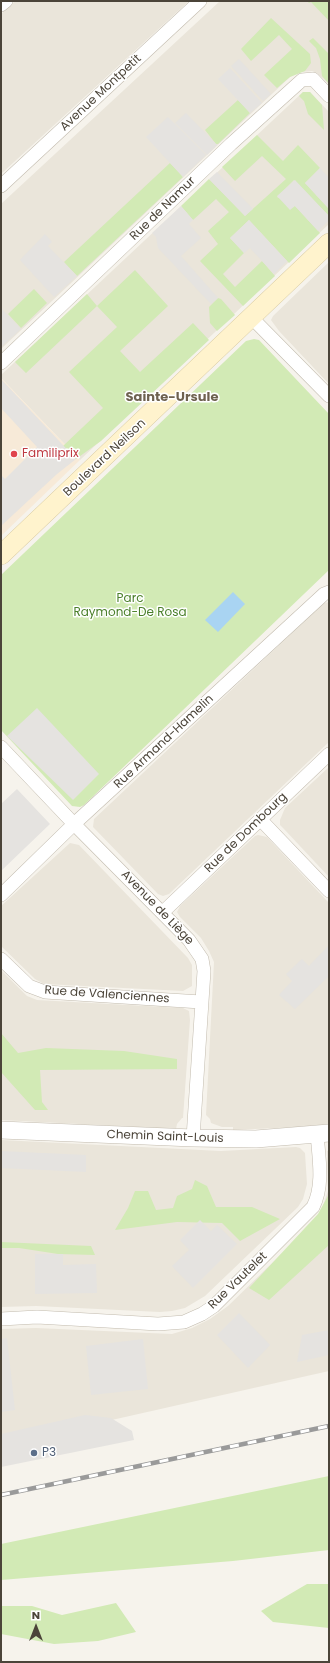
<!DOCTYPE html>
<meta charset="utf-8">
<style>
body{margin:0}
#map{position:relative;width:330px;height:1663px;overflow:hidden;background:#f6f3ec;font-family:Poppins,sans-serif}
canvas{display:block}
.frame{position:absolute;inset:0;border:2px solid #4b4439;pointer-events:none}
.north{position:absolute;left:16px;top:1607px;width:40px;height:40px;-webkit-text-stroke:3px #fff;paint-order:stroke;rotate:0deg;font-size:11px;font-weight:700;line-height:16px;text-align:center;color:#4b4439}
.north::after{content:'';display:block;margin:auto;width:14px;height:18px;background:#4b4439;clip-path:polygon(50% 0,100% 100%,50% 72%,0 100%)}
</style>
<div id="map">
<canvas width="330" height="1663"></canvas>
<div class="frame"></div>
<div class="north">N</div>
</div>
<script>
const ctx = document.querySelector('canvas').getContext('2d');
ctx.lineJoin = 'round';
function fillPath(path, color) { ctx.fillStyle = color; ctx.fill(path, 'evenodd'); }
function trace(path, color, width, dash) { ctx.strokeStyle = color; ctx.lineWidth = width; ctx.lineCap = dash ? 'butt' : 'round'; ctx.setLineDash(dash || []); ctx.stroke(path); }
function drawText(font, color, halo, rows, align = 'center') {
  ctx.font = font + ' Poppins,sans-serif'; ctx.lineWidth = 3; ctx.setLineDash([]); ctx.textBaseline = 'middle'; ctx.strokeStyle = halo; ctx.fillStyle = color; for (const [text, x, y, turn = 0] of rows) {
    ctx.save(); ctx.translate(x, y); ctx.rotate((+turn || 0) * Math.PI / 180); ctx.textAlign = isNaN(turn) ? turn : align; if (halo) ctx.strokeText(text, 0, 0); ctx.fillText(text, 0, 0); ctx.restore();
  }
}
fillPath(new Path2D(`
 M15 1H189L1 174V14Z
 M220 1H329V84L317 73 312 71 300 72 290 77 1 349V204Z
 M303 92H310L329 112V224L80 460 1 378V375Z
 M329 262V384L279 331 271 320 273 316Z
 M329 602V742L169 894 163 896 158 894 93 827 94 819 324 603Z
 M329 767V877L284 829 280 825V820L285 808Z
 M258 835 267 837 329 903V1124L299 1127 233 1130V1127H222L211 1123 210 1119 206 1115 214 962 209 951 201 938 180 917 177 912 180 906 255 836Z
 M70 843 79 845 188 958 192 965V986L183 991 44 984 35 979 1 946V906Z
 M1 970 27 996 37 1000 183 1008 189 1011 190 1020 183 1118H182L177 1124 176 1129 1 1120Z
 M1 1140 221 1151 296 1147 300 1148 305 1153 307 1184 303 1199 298 1207 205 1296 185 1308 172 1311 160 1312 36 1306 1 1307Z
 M329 1150V1371L1 1445V1329L36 1328 172 1334 192 1328 210 1319 228 1306 309 1227 321 1212 328 1191 327 1151Z`), '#eae5da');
fillPath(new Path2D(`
 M1 378 80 460 1 536Z`), '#f7ead8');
fillPath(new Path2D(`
 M307 1H329V21L311 2 309 3Z
 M271 18 310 54 311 63 305 71 290 77 277 88 264 75 292 49 279 35 251 61 241 49Z
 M313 38 329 54V84L322 76 320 59 316 48 309 41Z
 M303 92H310L322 105 324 130 308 114 304 101 299 96Z
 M238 100 250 113 218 144H216L205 130Z
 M257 135 283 161 298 145 320 168 305 183 329 209V216L294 180 277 197 295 206 320 233 289 263 249 220 230 238 244 253 223 274 235 287 262 261 275 276 243 306 200 261 218 244 208 231 229 212 216 199 193 220 181 206 209 179 245 216 286 179 262 156 235 181 222 167Z
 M170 163 183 177 77 276 64 262Z
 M135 270 168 306 120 351 140 372 193 323 209 340 101 441 76 459 63 446 103 408 69 372 117 327 97 306 26 373 15 362 87 294 97 306Z
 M34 289 47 303 21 328 8 314Z
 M218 298 221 299 235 315 217 331 210 323 209 307Z
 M254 339 259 340 329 414V570L84 805 80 807 72 806 1 730V575L246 341Z
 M1 1033 18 1053 46 1048 124 1051 177 1059V1069L40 1070 42 1102 48 1110H35L1 1072Z
 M195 1180 207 1186 216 1207H252L280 1219 240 1241 222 1223 177 1222 115 1230 128 1208 135 1191H148L156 1210 173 1208 177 1196 192 1189Z
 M329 1194V1245L269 1300 249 1288 318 1214Z
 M1 1242 91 1246 95 1255 58 1254 19 1248H1Z
 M329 1476V1550L233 1561 1 1580V1544Z
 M307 1584H329V1628L273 1622 261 1611Z
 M116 1603 136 1632 98 1641 54 1644 1 1634V1606H32L62 1615Z`), '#d2eab5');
fillPath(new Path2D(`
 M239 59 271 94 263 101 231 66Z
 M230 68 262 103 250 113 218 79Z
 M186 113 217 145 207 155 175 123Z
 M168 117 206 155 183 177 146 137Z
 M320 168 329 178V209L305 183Z
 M217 172 253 209 245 216 209 179Z
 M295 180 329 216V220L318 231 295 206 290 210 277 196Z
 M181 206 193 220 189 224 201 238 181 256 218 298 211 304 158 248 156 237 152 233Z
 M249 220 287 261 274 274 250 248 244 253 230 238Z
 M45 234 52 242 48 246 77 276 54 297 20 260Z
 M1 308 21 329 1 347Z
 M1 379 76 459 57 474 1 526V475L5 479 37 447 1 408Z
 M37 708 99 774 73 800 7 736Z
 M17 789 50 824 1 871V804Z
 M329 945V976L295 1009 279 995 292 981 286 974 302 959 309 966Z
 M1 1151 86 1155V1172L1 1168Z
 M200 1220 211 1231 217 1225 237 1244 193 1288 172 1266 189 1250 180 1240Z
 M35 1254H63V1265L96 1264 97 1293 35 1294Z
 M239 1313 270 1345 248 1368 217 1335Z
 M329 1330V1355L297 1362 302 1335Z
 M7 1338 15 1410 1 1412V1339Z
 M143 1339 148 1389 91 1395 86 1346Z
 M85 1415 111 1418 132 1431 134 1440 1 1467V1434Z`), '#e5e3e0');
fillPath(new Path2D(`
 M233 592 245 604 218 632 205 620Z`), '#a9d4f2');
const minor = new Path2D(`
 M1 5 6 1
 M1 186 200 1
 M251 317 329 396
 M1 363 231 144 302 80 313 79 329 96
 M1 747 74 824 189 940 202 959 204 971 193 1138
 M260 819 329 891
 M1 895 74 824 324 594 329 592
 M163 912 329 754
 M1 959 29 986 45 992 201 1002
 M1 1319 37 1317 158 1324 184 1322 202 1314 214 1306 313 1207C324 1185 319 1159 317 1134`);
const tertiary = new Path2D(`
 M1 1130 193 1138 256 1139 329 1133`);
const secondary = new Path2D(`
 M1 555 329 243`);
trace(minor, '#c2bbae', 14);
trace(tertiary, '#c2bbae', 18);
trace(secondary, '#d6c79b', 20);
trace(minor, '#fff', 13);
trace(tertiary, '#fff', 17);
trace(secondary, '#fff3cd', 19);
const rail = new Path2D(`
 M1 1495 329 1426`);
trace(rail, '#9a9a9a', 4.5);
trace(rail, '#fff', 3, [9]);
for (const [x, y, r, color] of [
 [14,454,4,"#e0444e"],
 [34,1453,4,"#5c6f8a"]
]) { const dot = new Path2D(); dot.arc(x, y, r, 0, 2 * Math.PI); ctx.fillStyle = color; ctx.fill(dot); trace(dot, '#fff', 1.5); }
drawText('12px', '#4b4439', '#fff', [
 ["Avenue Montpetit",101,93,-43],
 ["Rue de Namur",163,209,-44],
 ["Boulevard Neilson",105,458,-43],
 ["Rue Armand-Hamelin",164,742,-43],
 ["Rue de Dombourg",246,833,-44],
 ["Avenue de Liège",157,908,46],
 ["Rue de Valenciennes",107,995,4],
 ["Chemin Saint-Louis",165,1137,2],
 ["Rue Vautelet",238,1281,-44]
]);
drawText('12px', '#be3a42', '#fff', [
 ["Familiprix",22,454]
], 'left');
drawText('12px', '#4a7f2a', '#fff', [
 ["Parc",130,599],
 ["Raymond-De Rosa",130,613]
]);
drawText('12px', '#4e5e75', '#fff', [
 ["P3",42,1453]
], 'left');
drawText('bold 13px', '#6e6250', '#fff', [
 ["Sainte-Ursule",172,398]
]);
</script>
